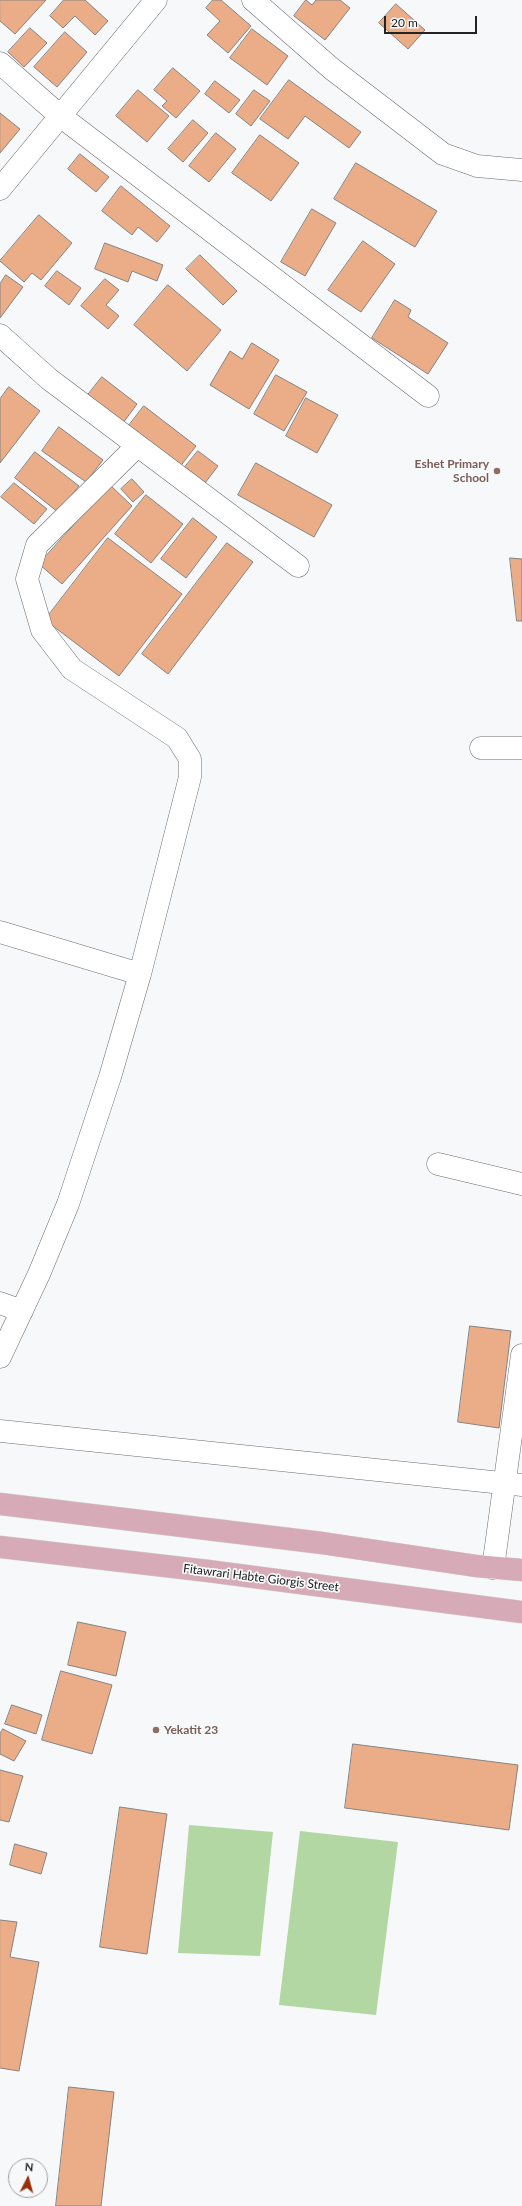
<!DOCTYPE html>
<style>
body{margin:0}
#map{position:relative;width:522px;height:2206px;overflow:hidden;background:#f7f8fa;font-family:Lato,sans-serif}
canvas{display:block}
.north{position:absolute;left:8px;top:2158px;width:40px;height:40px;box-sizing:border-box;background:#f7f8fa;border:1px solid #a1a2a4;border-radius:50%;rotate:6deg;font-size:11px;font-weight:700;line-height:16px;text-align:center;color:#212222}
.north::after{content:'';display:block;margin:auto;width:14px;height:18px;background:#96300d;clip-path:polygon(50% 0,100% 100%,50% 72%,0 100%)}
.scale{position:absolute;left:384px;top:16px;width:93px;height:18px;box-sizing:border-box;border:2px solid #212222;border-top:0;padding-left:5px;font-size:12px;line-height:14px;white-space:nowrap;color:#212222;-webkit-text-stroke:3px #f7f8fa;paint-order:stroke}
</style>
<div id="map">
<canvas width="522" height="2206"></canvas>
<div class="north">N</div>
<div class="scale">20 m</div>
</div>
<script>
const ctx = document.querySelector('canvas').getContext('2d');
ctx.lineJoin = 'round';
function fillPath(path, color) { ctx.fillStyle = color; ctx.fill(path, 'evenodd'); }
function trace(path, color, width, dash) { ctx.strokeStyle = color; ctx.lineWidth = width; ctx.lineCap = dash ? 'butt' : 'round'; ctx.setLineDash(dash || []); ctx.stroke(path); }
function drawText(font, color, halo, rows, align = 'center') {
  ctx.font = font + ' Lato,sans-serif'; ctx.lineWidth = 3.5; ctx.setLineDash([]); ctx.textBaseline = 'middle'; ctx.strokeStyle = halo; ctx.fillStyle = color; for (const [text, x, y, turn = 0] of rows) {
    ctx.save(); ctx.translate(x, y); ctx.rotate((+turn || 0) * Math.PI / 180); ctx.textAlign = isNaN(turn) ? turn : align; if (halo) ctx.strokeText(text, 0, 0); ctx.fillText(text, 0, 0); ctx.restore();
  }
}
fillPath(new Path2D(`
 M189 1825 273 1832 260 1956 178 1953Z
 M300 1831 398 1842 376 2015 279 2005Z`), '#b3d7a2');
const building = new Path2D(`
 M0 0H46L15 34 0 21Z
 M64 0H85L108 21 95 35 75 16 63 28 50 16Z
 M213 0H221L251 26 228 53 207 35 220 21 206 8Z
 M306 0 312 5 316 0H340L350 8 325 40 294 16Z
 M396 4 425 30 408 49 379 23Z
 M30 28 47 43 24 67 8 52Z
 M252 29 288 56 267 85 230 58Z
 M65 32 87 52 57 87 34 67Z
 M173 68 200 91 176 118 162 106 167 101 154 90Z
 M289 80 361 132 349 148 305 116 288 139 260 119Z
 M215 81 240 100 229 113 205 94Z
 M138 90 169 116 147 142 116 116Z
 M254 90 270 101 251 126 236 114Z
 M0 113 20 129 0 153Z
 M193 120 208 133 183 162 168 149Z
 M216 133 236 149 209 182 189 166Z
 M260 135 299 163 271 201 232 173Z
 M80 154 109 177 96 192 68 169Z
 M356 163 437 211 415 247 334 199Z
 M121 186 170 226 157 242 138 227 132 235 102 211Z
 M312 209 336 223 305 276 281 262Z
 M39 215 72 243 41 280 32 273 24 282 0 261Z
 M363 241 395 264 361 312 328 290Z
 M105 243 163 265 157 281 132 271 128 282 95 269Z
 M200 255 237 291 223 305 186 269Z
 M57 271 81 288 69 305 45 286Z
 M6 275 23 287 0 318V284Z
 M105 279 119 290 106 305 119 316 108 329 81 306Z
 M168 285 221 330 187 371 134 325Z
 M395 300 411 310 408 317 448 343 428 374 372 338Z
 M252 343 279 360 249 409 210 385 230 351 242 359Z
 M276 375 307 392 284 431 254 414Z
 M102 377 137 404 123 423 87 396Z
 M9 387 40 411 0 463V399Z
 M306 398 338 415 317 453 286 436Z
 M144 406 196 446 179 468 127 428Z
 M59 427 103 460 86 482 42 451Z
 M198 451 218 466 205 483 185 467Z
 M35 452 79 486 58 512 15 478Z
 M256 463 332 505 314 537 238 495Z
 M132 479 144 492 133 502 121 489Z
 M14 483 47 509 34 524 1 497Z
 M110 485 132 506 62 584 39 564Z
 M146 495 183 524 151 563 115 534Z
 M193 518 217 537 186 578 161 559Z
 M108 538 182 594 119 676 45 620Z
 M227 543 253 562 168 674 142 654Z
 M510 558 522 559V621H517Z
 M470 1326 511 1331 499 1428 458 1422Z
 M78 1622 126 1632 116 1676 68 1665Z
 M61 1671 112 1685 92 1754 42 1740Z
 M12 1705 42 1715 36 1734 5 1724Z
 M3 1729 26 1741 14 1761 0 1754V1734Z
 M353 1744 518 1765 509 1830 345 1808Z
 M0 1770 23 1776 9 1822 0 1820Z
 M120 1807 167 1814 147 1954 100 1947Z
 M15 1844 47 1853 41 1874 10 1865Z
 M0 1920 17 1922 10 1957 39 1962 19 2071 0 2068Z
 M69 2087 114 2092 101 2206H56Z`);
fillPath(building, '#eaad87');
trace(building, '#858381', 1);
const minor = new Path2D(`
 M253 0 332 69 443 154 477 166 522 170
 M0 63 59 115 428 396
 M0 189 156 0
 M0 335 49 379 298 566
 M481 748H522
 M0 932 140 974
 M438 1164 522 1184
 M0 1303 22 1311
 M0 1357 39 1274 68 1204 110 1077 140 974 190 777V759L177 738 72 669 42 630 27 579 37 545 137 446
 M0 1431 522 1485
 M493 1568 522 1355`);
const primary = new Path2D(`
 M0 1504 322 1543 476 1566 522 1570
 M0 1547 208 1571 522 1612`);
trace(minor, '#6c6c6e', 23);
trace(primary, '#d3d3d3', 23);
trace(minor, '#fff', 22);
trace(primary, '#d6abb7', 22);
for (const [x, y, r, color] of [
 [497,471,4,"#8d6e63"],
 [156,1730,4,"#8d6e63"]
]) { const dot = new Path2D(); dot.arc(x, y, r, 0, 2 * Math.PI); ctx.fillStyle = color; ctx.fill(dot); trace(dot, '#f7f8fa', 1.5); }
drawText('bold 12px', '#785e54', '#f7f8fa', [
 ["Eshet Primary",489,464],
 ["School",489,478],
 ["Yekatit 23",164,1730,"left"]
], 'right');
drawText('12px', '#212222', '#f7f8fa', [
 ["Fitawrari Habte Giorgis Street",261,1578,7]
]);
</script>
